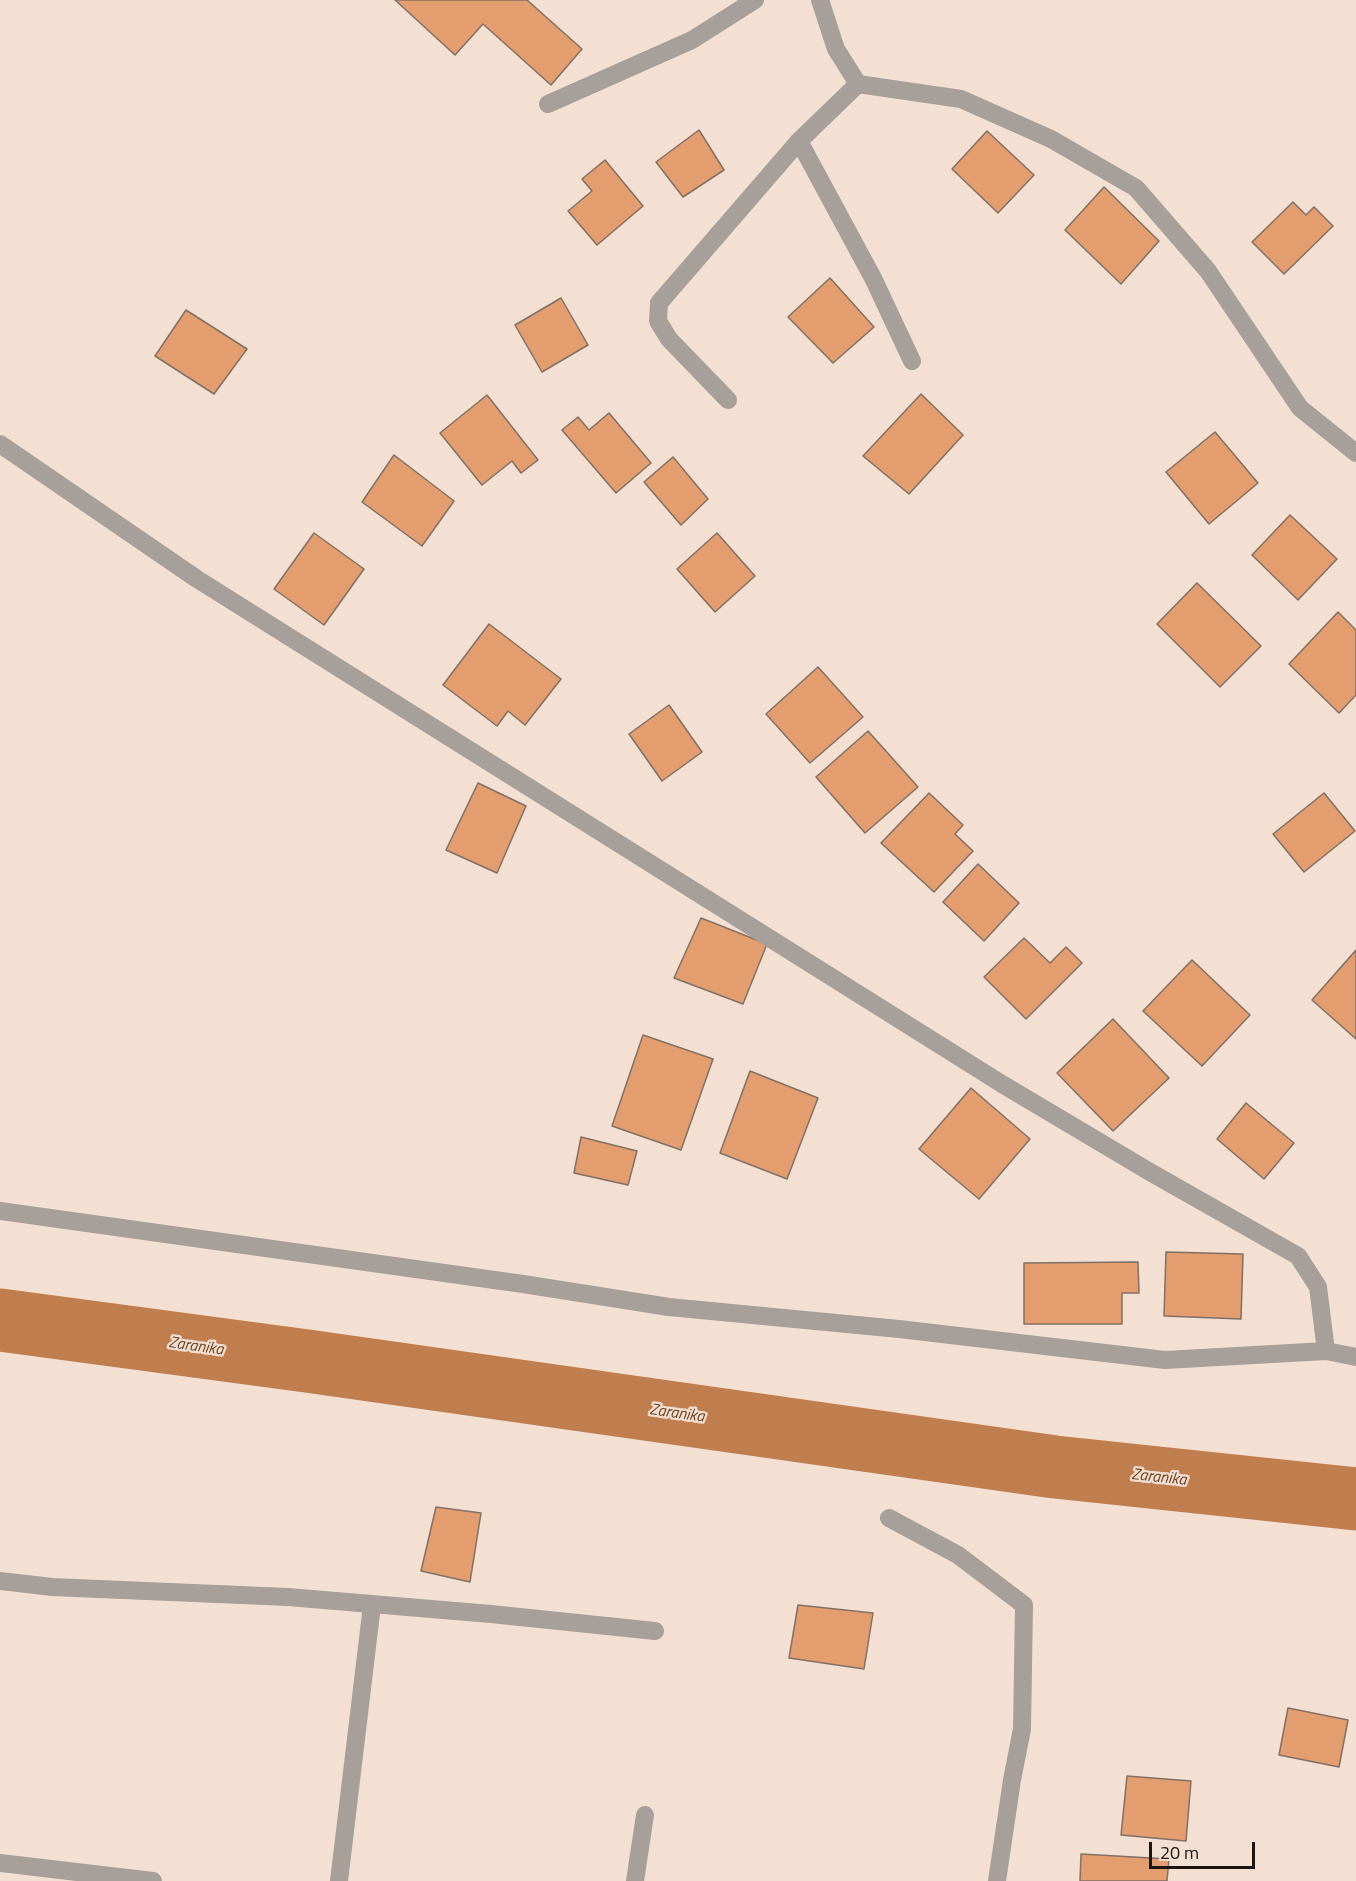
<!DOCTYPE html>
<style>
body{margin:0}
#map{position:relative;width:1356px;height:1881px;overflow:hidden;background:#f4e0d3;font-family:"Titillium Web",sans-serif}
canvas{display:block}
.scale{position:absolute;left:1149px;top:1842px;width:106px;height:27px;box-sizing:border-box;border:3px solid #1c1511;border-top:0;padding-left:8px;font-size:18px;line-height:21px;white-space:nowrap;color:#1c1511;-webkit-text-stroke:4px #f4e0d3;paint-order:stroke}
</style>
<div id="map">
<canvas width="1356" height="1881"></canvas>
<div class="scale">20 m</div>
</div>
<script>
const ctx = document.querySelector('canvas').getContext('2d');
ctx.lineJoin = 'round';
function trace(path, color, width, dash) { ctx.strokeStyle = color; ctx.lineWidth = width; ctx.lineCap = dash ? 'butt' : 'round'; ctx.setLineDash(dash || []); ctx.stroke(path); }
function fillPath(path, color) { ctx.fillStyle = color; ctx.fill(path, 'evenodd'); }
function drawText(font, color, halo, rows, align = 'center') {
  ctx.font = font + ' "Titillium Web",sans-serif'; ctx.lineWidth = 4.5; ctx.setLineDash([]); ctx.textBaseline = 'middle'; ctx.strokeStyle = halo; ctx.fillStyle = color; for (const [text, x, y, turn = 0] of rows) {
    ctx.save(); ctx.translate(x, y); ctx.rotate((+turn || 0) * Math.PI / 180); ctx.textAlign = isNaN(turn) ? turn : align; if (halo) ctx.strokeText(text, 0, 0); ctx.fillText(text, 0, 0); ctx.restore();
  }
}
trace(new Path2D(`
 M0 1320 307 1361 1055 1467 1356 1499`), '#c07d4e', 63);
const building = new Path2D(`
 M395 0H527L582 49 551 85 483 24 455 55Z
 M699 130 724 170 683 197 656 162Z
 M987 131 1034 175 998 213 952 169Z
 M605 160 643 206 597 245 568 211 592 191 582 179Z
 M1104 187 1159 241 1121 284 1065 230Z
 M1293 202 1306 215 1314 207 1333 226 1284 274 1252 242Z
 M830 278 874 327 833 363 788 317Z
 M561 298 588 345 542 372 515 325Z
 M186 310 247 349 214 394 155 356Z
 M921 394 963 435 909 494 863 456Z
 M487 395 538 460 521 473 512 461 482 485 440 433Z
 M609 413 651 463 616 493 562 430 578 417 589 430Z
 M1215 432 1258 483 1209 524 1166 472Z
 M394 455 454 501 422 546 362 502Z
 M673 457 708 499 681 525 644 482Z
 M1290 515 1337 559 1298 600 1252 555Z
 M314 533 364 569 324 625 274 589Z
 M717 533 755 576 715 612 677 569Z
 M1197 583 1261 646 1220 687 1157 624Z
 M1338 612 1356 630V695L1339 713 1289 664Z
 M489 624 561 679 525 725 508 711 497 726 443 685Z
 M818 667 863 717 810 763 766 714Z
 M669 705 702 752 662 781 629 734Z
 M868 731 918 787 865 833 816 777Z
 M478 783 526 806 497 873 446 850Z
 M929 793 963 825 955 834 973 851 934 892 881 843Z
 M1324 793 1355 831 1304 872 1273 834Z
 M978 864 1019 903 984 941 943 902Z
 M701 918 767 944 743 1004 674 978Z
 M1024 938 1050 963 1066 947 1082 963 1026 1019 984 977Z
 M1356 950V1039L1312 1000Z
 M1192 960 1250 1015 1202 1066 1143 1011Z
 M1113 1019 1169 1078 1113 1131 1057 1073Z
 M643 1035 713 1059 681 1150 612 1126Z
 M750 1071 818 1098 787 1179 720 1153Z
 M971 1088 1030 1139 979 1199 919 1149Z
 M1246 1103 1294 1143 1264 1179 1217 1139Z
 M581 1137 637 1151 628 1185 574 1173Z
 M1166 1252 1243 1254 1241 1319 1164 1316Z
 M1138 1262 1139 1293H1122V1324H1024V1263Z
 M436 1507 481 1513 470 1582 421 1571Z
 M798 1605 873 1613 864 1669 789 1658Z
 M1288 1708 1348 1720 1339 1767 1279 1755Z
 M1127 1776 1191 1781 1186 1841 1121 1835Z
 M1081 1854 1169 1859 1167 1881H1080Z`);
fillPath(building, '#e49d6e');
trace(building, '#817065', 1.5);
trace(new Path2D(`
 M0 1863 153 1881
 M339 1881 372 1605`), '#a79f9a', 18);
trace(new Path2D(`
 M820 0 836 49 858 84
 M548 104 692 40 755 0
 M799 141 873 278 912 361
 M728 400 669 339 658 321 659 303 799 141 858 84 961 99 1051 139 1136 188 1208 271 1300 408 1356 453
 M0 444 197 579 1002 1084 1150 1172 1298 1256 1318 1287 1326 1351
 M0 1211 523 1284 669 1307 899 1329 1165 1360 1326 1351 1356 1357
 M889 1518 958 1555 1024 1605 1022 1729 1012 1780 997 1881
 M0 1581 52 1587 288 1597 491 1614 655 1631
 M635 1881 645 1815`), '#a79f9a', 18);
drawText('italic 16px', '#6c3e1c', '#f4e0d3', [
 ["Zaranika",196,1347,8],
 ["Zaranika",677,1414,8],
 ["Zaranika",1159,1478,6]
]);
</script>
